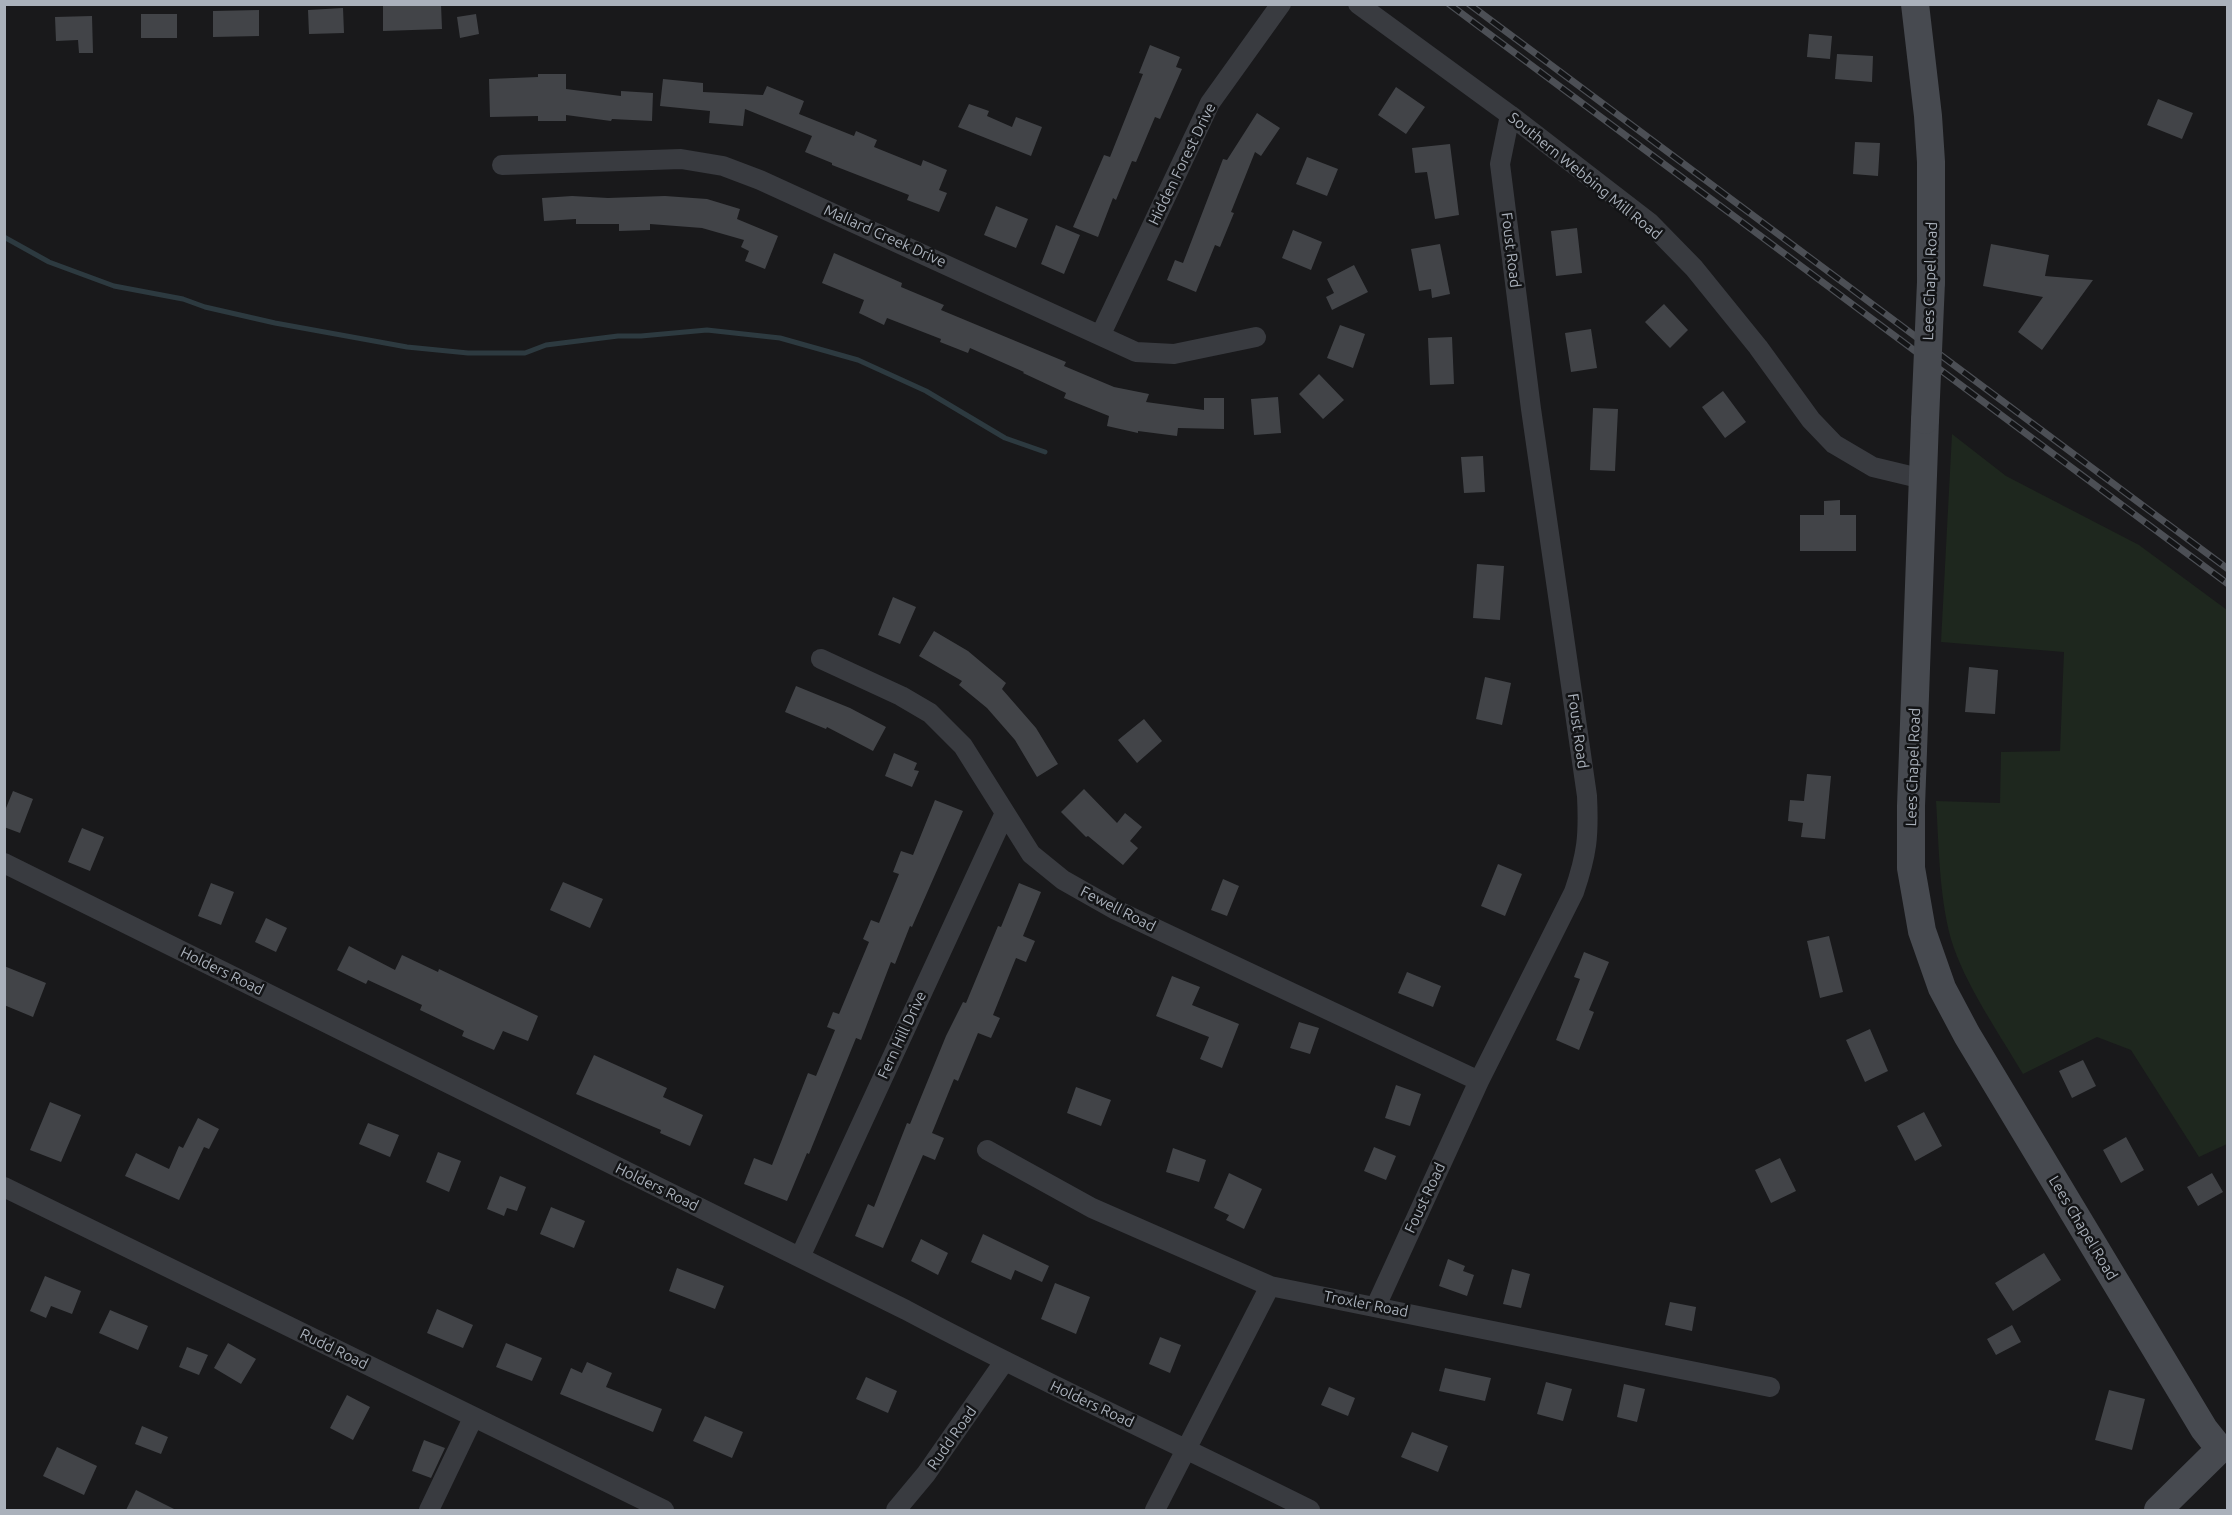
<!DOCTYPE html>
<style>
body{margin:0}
#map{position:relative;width:2232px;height:1515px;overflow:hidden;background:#19191b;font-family:Ubuntu,sans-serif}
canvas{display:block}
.frame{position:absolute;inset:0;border:6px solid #aab1bb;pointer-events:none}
</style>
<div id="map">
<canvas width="2232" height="1515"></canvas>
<div class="frame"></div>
</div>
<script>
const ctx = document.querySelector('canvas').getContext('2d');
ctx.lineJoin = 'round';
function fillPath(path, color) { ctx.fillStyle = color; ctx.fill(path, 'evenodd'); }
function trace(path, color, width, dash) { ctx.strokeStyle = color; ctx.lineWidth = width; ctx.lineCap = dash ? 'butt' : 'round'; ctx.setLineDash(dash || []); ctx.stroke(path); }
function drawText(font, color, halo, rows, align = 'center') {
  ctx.font = font + ' Ubuntu,sans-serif'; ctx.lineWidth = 5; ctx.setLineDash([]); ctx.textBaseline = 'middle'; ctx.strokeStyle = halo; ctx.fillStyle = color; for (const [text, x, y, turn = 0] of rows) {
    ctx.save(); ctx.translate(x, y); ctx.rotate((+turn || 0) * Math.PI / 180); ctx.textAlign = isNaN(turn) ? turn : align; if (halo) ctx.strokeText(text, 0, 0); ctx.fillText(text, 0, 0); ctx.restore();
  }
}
fillPath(new Path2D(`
 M1952 434 2006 476 2139 545 2227 610V1144L2199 1157 2131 1050 2097 1037 2023 1074C1999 1033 1964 983 1951 939 1939 895 1939 846 1936 801L2000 803 2001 752 2060 751 2064 652 1941 642Z`), '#1e271e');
trace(new Path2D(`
 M4 237 49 262 114 286 183 299 205 307 275 323 407 347 468 353H525L546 345 618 336H641L707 330 780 338 858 360 926 391 1005 438 1045 452`), '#2d3a40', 5);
fillPath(new Path2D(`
 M441 4 442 29 383 31V6Z
 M343 8 344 33 309 34 308 10Z
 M259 10V36L213 37V11Z
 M141 14H177V38H141Z
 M476 14 479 34 460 38 457 17Z
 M92 16 93 53H79L78 40 56 41 55 17Z
 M1809 34 1832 36 1830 59 1807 57Z
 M1150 45 1180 57 1176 67 1182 69 1160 119 1155 117 1136 162 1132 161 1116 200 1113 198 1098 237 1073 227 1104 155 1110 157 1143 74 1139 73Z
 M1837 54 1873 56 1872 82 1835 79Z
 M538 74H566V89L621 96V91L653 93 652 121 612 119 611 121 566 115V121H538V116L490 117 489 79 538 77Z
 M663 79 703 83V92L763 95 767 86 804 101 799 114 854 136 856 131 877 140 874 147 921 166 923 160 947 170 939 190 947 193 939 212 907 200 909 195 832 165V163L805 152 812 136 745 109 743 126 709 123 710 111 660 106Z
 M1396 87 1425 107 1406 134 1378 115Z
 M2158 99 2193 113 2182 139 2147 125Z
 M969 104 989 111 987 116 1012 127 1016 117 1042 127 1031 156 958 127Z
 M1257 113 1280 128 1261 156 1255 152 1231 212 1234 213 1220 247 1215 245 1196 292 1167 280 1175 260 1183 263 1223 159 1227 160Z
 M1855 142 1880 143 1878 176 1853 174Z
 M1450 144 1459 215 1435 219 1427 172 1415 173 1412 148Z
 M1307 157 1338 169 1327 196 1296 184Z
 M572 196 608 198 665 196 707 199 740 209 737 219 778 236 765 269 745 261 749 251 741 247 744 240 702 228 650 224V230L619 231V224H576V219L544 221 542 198Z
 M996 206 1028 219 1016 248 984 235Z
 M1056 225 1080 235 1064 274 1041 264Z
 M1577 228 1582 273 1556 276 1551 231Z
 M1293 230 1322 242 1311 270 1282 258Z
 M1440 244 1450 294 1432 298 1431 289 1419 291 1411 249Z
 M1991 244 2049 255 2045 276 2093 280 2042 350 2018 332 2043 297 1983 286Z
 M834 253 902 283 901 287 944 305 941 310 1066 362 1064 366 1114 387 1149 394 1146 402 1204 410V398H1224V429L1178 428 1177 436 1138 431V433L1107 426 1109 416 1064 398 1066 393 1023 373 1024 372 970 348 968 353 940 342 941 339 887 318 884 325 859 313 864 300 822 283Z
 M1354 265 1368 292 1332 310 1326 297 1334 293 1327 279Z
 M1664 304 1688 330 1670 348 1645 322Z
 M1340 325 1365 334 1353 368 1327 358Z
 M1591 329 1597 368 1571 372 1565 333Z
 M1452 337 1454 384 1430 385 1428 338Z
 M1319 374 1344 400 1323 419 1299 394Z
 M1723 391 1746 422 1725 438 1702 407Z
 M1278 397 1281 433 1254 435 1251 399Z
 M1593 408 1618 409 1615 471 1590 470Z
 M1483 456 1485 492 1464 493 1461 457Z
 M1840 500V515H1856V551H1800V515H1824V501Z
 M1477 564 1504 566 1500 620 1473 618Z
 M893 597 916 607 900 644 878 635Z
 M934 631 968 651 1006 683 1002 689 1036 728 1058 764 1037 777 1015 740 987 708 959 685 962 681 919 656Z
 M1969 667 1998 670 1995 714 1965 712Z
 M1485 677 1511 683 1502 725 1476 719Z
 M796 686 850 708 886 727 873 751 827 727 826 729 785 712Z
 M1144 719 1162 741 1137 763 1118 740Z
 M894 753 917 763 914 770 919 771 912 787 885 776Z
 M1807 774 1831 776 1825 839 1801 837 1803 823 1788 821 1790 800 1804 801Z
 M1084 789 1117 823 1125 813 1142 827 1130 841 1138 848 1123 865 1088 836 1086 837 1061 812Z
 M13 791 33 799 20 833 4 827V813Z
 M935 800 963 811 912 927 910 926 895 964 891 962 861 1040 856 1038 809 1154 807 1153 787 1201 744 1184 754 1158 772 1165 808 1073 816 1076 835 1030 827 1027 833 1012 839 1014 869 942 863 939 871 920 879 923 899 874 893 872 901 851 913 855Z
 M82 828 104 837 90 871 68 862Z
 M1498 864 1522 874 1505 916 1481 906Z
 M1223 879 1239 886 1227 916 1211 910Z
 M563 882 603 899 590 928 550 910Z
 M211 883 234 892 221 925 198 916Z
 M1019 883 1041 892 1023 936 1035 941 1026 962 1016 958 993 1015 1000 1018 991 1038 978 1033 958 1081 954 1079 932 1133 944 1138 935 1160 923 1155 883 1248 855 1236 868 1204 874 1207 907 1123 910 1124 946 1036 963 1002 966 1003 998 926 1001 927Z
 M266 918 287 928 276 952 255 942Z
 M1829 936 1843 992 1820 998 1807 941Z
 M349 946 395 970 402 955 438 972 439 969 538 1016 528 1041 503 1031 494 1050 462 1036 464 1031 420 1010 422 1005 368 980 366 984 337 970Z
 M1584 952 1609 962 1589 1010 1594 1012 1579 1050 1556 1040 1580 979 1574 977Z
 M4 966 46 983 33 1017 4 1005Z
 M1407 972 1441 986 1433 1007 1398 993Z
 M1172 976 1200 987 1192 1005 1239 1024 1222 1068 1200 1059 1209 1037 1156 1016Z
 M1299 1022 1319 1028 1310 1054 1290 1048Z
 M1870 1029 1888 1071 1865 1082 1846 1040Z
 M594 1055 667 1088 663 1097 703 1115 690 1146 660 1133 661 1130 576 1094Z
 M2083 1060 2096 1086 2072 1098 2059 1071Z
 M1396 1085 1421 1094 1410 1126 1385 1118Z
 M1076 1087 1111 1100 1101 1126 1067 1113Z
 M50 1102 81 1115 61 1162 30 1150Z
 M1924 1112 1942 1146 1915 1161 1897 1126Z
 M198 1118 219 1129 209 1149 204 1147 179 1200 125 1176 136 1153 169 1169 179 1146 183 1148Z
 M368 1123 399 1135 390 1157 359 1144Z
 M2126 1137 2144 1170 2121 1183 2103 1150Z
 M1374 1147 1396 1156 1386 1180 1364 1171Z
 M1173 1148 1206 1160 1199 1182 1166 1172Z
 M438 1152 461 1161 449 1192 426 1182Z
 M1780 1158 1796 1191 1771 1203 1755 1170Z
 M1229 1173 1262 1189 1244 1229 1226 1220 1229 1215 1214 1208Z
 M2212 1173 2223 1192 2198 1206 2187 1187Z
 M500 1176 526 1187 517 1211 507 1208 504 1216 487 1209Z
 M551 1207 585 1221 574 1248 540 1234Z
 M983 1234 1049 1266 1042 1282 1015 1270 1011 1280 971 1262Z
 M921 1239 948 1253 938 1275 911 1261Z
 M2044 1253 2061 1280 2013 1311 1995 1283Z
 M1448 1259 1465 1266 1463 1271 1474 1275 1467 1296 1439 1286Z
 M677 1268 724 1286 715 1309 669 1291Z
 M1512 1269 1530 1274 1521 1308 1503 1304Z
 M45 1276 81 1291 72 1314 51 1306 46 1318 30 1311Z
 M1055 1283 1090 1297 1076 1334 1041 1319Z
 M1670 1302 1696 1307 1692 1331 1665 1325Z
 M437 1309 473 1325 463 1348 427 1333Z
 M110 1310 148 1326 138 1350 99 1333Z
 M2012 1325 2021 1342 1996 1355 1987 1339Z
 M1160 1337 1181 1345 1170 1373 1149 1364Z
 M228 1343 256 1359 241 1384 214 1368Z
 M506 1343 542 1358 532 1381 496 1367Z
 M187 1347 208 1355 199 1375 179 1367Z
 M587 1362 612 1373 606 1387 662 1409 653 1432 560 1394 571 1368 582 1373Z
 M1445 1368 1491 1378 1485 1401 1439 1391Z
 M866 1377 897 1391 888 1413 856 1399Z
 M1546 1382 1572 1389 1563 1421 1537 1414Z
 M1624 1384 1645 1389 1637 1422 1617 1417Z
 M1329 1387 1355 1398 1348 1416 1321 1405Z
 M2109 1390 2145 1399 2132 1450 2095 1440Z
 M347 1395 370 1407 353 1440 330 1428Z
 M705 1416 743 1432 732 1458 693 1441Z
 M142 1426 168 1437 161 1454 135 1444Z
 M1412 1432 1448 1446 1438 1472 1401 1457Z
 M424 1440 445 1448 431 1478 412 1471Z
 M57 1447 97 1466 84 1495 43 1476Z
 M136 1490 176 1510H126Z`), '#424448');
trace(new Path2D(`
 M1358 4 1510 115 1650 223 1694 268 1758 347 1811 420 1834 444 1873 467 1923 479
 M502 165 681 159 723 166 760 180 1136 352 1174 354 1256 337
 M1101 334 1210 103 1281 4
 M821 659 901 696 930 713 963 746 1031 854 1063 880 1116 910 1479 1081
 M4 863 906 1310C1039 1381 1176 1443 1310 1510
 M987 1150 1092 1208 1270 1286 1770 1387
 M4 1187 664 1510
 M800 1257 1005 813
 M1376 1306 1479 1081 1574 892C1587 854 1589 836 1587 796L1531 409 1500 164 1510 115
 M429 1510 473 1418
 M896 1510 926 1474 1004 1362
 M1155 1510 1270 1286`), '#393b40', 20);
trace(new Path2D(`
 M1915 4 1928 116 1931 162V282
 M1925 420 1911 806V868L1922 931 1942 988 1967 1035 2204 1429 2220 1449 2158 1510`), '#474a50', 28);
const rail = new Path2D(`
 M1449 4 2228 584
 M1469 4 2228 569`);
trace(rail, '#4c4f55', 7);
trace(rail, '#131416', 4.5, [14]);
trace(new Path2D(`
 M1925 420 1931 282`), '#474a50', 28);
drawText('15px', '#aab1bb', '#131416', [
 ["Hidden Forest Drive",1182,164,-64],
 ["Southern Webbing Mill Road",1585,176,39],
 ["Mallard Creek Drive",885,236,24],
 ["Foust Road",1511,250,83],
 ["Lees Chapel Road",1930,281,-88],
 ["Foust Road",1578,731,82],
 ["Lees Chapel Road",1913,767,-88],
 ["Fewell Road",1118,909,27],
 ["Holders Road",222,971,26],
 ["Fern Hill Drive",902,1035,-65],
 ["Holders Road",657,1187,26],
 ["Foust Road",1425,1198,-65],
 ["Lees Chapel Road",2083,1228,59],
 ["Troxler Road",1366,1304,11],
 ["Rudd Road",334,1349,26],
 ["Holders Road",1092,1404,25],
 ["Rudd Road",952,1438,-55]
]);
</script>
